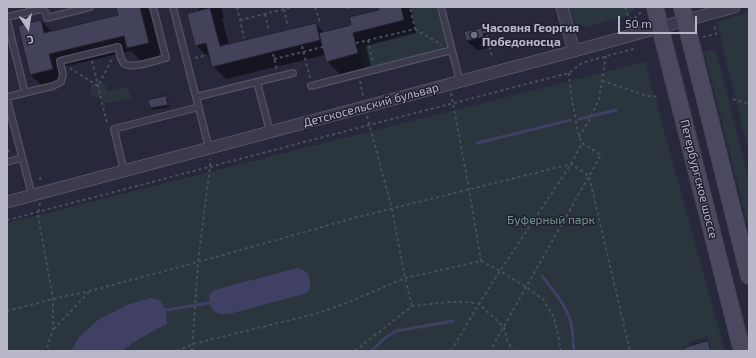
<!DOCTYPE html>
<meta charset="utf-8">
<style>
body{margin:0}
#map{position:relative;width:756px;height:358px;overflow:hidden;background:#27283c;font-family:"Exo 2",sans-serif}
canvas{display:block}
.frame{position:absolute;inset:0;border:8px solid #b7b7c7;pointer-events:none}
.north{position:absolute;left:8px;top:8px;width:40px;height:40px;-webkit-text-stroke:3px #202032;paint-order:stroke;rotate:168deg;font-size:11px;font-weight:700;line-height:16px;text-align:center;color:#b7b7c7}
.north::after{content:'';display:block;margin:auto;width:14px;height:18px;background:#b7b7c7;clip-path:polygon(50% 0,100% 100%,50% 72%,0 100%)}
.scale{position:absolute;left:618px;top:16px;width:79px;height:18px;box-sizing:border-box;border:2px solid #b7b7c7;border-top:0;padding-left:5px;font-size:12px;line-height:14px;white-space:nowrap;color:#b7b7c7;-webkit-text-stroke:3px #202032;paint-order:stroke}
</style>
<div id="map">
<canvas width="756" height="358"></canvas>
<div class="frame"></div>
<div class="north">С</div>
<div class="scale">50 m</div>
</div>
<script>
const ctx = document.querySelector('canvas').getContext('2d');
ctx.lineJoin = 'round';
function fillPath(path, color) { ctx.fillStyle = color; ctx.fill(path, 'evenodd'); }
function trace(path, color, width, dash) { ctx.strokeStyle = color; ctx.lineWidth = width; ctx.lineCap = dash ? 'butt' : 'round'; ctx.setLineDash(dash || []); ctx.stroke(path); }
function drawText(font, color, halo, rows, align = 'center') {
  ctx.font = font + ' "Exo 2",sans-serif'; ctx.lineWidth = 3; ctx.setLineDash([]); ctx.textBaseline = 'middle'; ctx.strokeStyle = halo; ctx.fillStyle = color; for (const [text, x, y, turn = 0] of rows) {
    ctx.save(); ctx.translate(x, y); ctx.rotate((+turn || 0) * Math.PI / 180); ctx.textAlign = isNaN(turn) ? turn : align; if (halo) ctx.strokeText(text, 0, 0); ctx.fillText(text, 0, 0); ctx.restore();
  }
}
fillPath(new Path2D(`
 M412 7H437L448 48 365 68 359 45 417 31Z
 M570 7H636L630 14 626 16 586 27 578 24 575 25Z
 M749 12V154L717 22Z
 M716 50 749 181V230L704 51Z
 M645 62 725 351H711L707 337 689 342 690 348 679 351H7V223Z
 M98 81H101L105 85 107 91 124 87 128 88 131 98 104 104 102 97C89 100 85 86 98 81Z`), '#2a353e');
fillPath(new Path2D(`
 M297 268C310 271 310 277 310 289L307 293 233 313C217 316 210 314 209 295L214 290Z
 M150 298 160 300 166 310 167 324C151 332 136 340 122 351H71L79 337 99 319 127 305Z`), '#3f4063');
fillPath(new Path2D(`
 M117 7H146L150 11 161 56 141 61 131 51 62 67 66 82 44 88 31 75 41 21 52 32 119 16Z
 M198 7H221L224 17 222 18 229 45 316 24 324 33 352 26 380 11 379 7H410L416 33 366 46 371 66 340 74 327 61 325 55 226 79 213 66 211 58H209L196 45 199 12Z
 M482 29 491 38 493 47 477 50 467 41Z
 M165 97 168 100 169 107 153 110 151 108 150 101Z`), '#0007');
trace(new Path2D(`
 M579 119 616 110
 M477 143 571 120
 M542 276C553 290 564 303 570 319 573 330 573 341 574 351
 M166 310 209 303
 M371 351 385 338 396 331 453 321`), '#3f4063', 3);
const building = new Path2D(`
 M116 7H140L149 43 127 48 124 36 49 54 53 69 30 75 18 26 41 20 44 33 118 15Z
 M378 7H401L404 20 353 33 358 53 326 62 319 33 351 25 349 17 379 10Z
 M210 8 220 46 316 23 320 40 212 67 206 43 195 46 187 14Z
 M482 28 484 37 466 41 464 32Z
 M166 96 168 105 150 108 148 100Z
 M708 341 711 351H683V348Z`);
fillPath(building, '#42435a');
trace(building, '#222234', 1);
const lane = new Path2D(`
 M173 7 209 148
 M441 7 460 82
 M7 17 42 9 46 13 47 18 90 7
 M7 20 25 93
 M257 82 270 132
 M311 86 452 50
 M7 97 53 86 61 82 63 75 60 61 118 47C120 53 120 61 125 64 134 69 156 60 166 58L153 7
 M196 97 293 73
 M7 99 32 195
 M7 162 22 158
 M124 171 114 129 199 107`);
const street = new Path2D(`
 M562 7 574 51
 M7 202 574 51 734 7`);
const secondary = new Path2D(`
 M655 7 742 351
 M682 7 749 276`);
trace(lane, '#535364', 8);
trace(street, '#535364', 13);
trace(secondary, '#444456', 18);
trace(new Path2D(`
 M237 7 244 38
 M315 7 320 22
 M346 7 347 8 352 7
 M625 7 629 19C636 18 639 16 642 9
 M284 9 288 27
 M265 14 269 31
 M240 20 293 7
 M415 29 442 45
 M483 32H486L492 57
 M703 37 716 34 714 24
 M368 40 373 63
 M356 43 415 29 410 7
 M302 46 310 78
 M273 54 277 70
 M195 58 207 55
 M274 59 323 47
 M92 61 107 123 109 124
 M70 68 98 86 112 59
 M569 73 571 95 579 137 582 143
 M360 81 363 96
 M602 81 648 96 659 97
 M451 93 469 189 481 261
 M733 99 749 104
 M367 116 392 209 405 278 412 306
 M579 137 590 119 599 99 606 56
 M7 150 12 152
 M40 177 41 183
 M40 203 38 215 53 299V330L46 351
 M7 220 369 125 569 73 582 63 636 48
 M7 311 53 299 90 291 198 262 354 218 571 164 589 176 630 351
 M54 329 89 292
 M177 351 193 344 319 313 344 304 405 278 481 261 500 271 526 287 543 299 553 316 557 329 561 351
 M192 351 198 262 210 167V159
 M355 351 412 306 450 302H470L479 304 504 327 507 340 513 351
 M451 351 479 304 500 271 571 164 582 143 601 155 490 351`), '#47505a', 2, [3, 3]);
trace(lane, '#3b3b4d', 5.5);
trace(street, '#3b3b4d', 11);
trace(secondary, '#4a495f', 16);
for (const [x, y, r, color] of [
 [474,35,4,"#6b7280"]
]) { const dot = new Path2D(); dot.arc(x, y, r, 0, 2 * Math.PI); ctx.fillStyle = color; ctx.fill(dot); trace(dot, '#202032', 1.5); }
drawText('bold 12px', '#b7b7c7', '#202032', [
 ["Часовня Георгия",482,28],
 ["Победоносца",482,42]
], 'left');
drawText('12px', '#b7b7c7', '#202032', [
 ["Детскосельский бульвар",371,105,-15],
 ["Петербургское шоссе",699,179,76]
]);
drawText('12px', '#719688', '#202032', [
 ["Буферный парк",551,220]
]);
</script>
